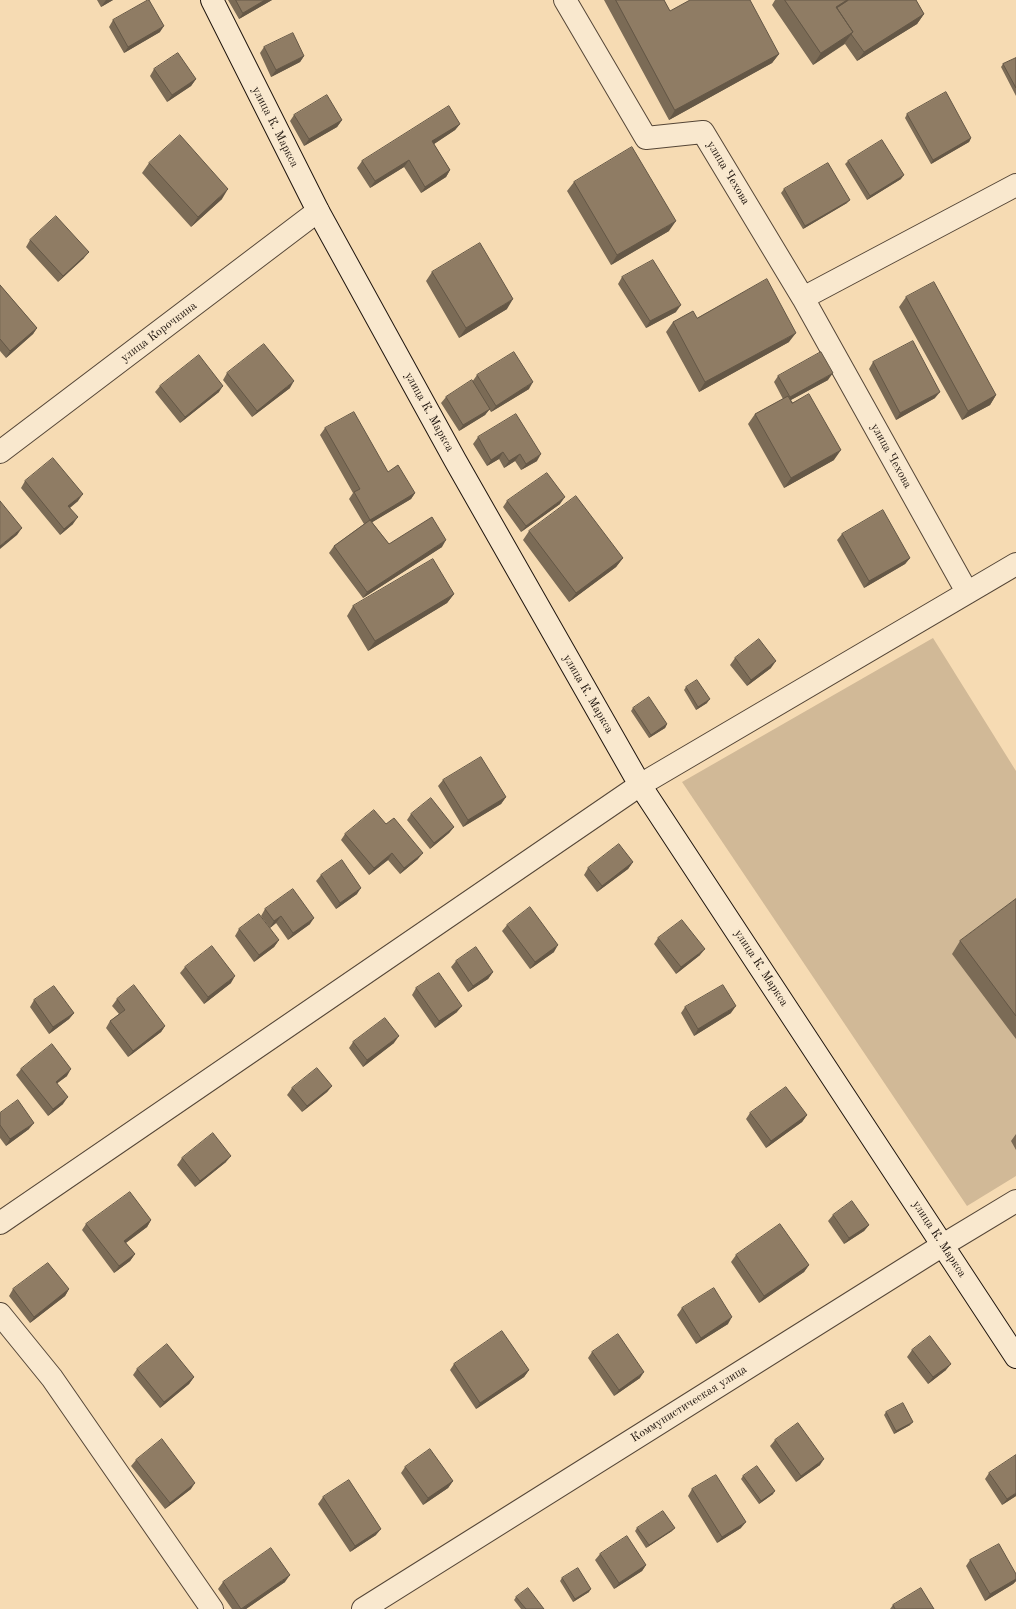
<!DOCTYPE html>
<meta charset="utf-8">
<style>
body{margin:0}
canvas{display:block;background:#f6dbb3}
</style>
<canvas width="1016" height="1609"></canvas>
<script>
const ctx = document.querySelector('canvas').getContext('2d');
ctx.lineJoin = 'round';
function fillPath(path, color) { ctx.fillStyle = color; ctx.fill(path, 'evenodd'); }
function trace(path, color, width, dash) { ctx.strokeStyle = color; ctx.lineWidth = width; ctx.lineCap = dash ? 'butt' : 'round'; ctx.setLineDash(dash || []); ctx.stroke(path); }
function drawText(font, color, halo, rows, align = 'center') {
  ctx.font = font + ' "Old Standard TT",serif'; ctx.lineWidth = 4; ctx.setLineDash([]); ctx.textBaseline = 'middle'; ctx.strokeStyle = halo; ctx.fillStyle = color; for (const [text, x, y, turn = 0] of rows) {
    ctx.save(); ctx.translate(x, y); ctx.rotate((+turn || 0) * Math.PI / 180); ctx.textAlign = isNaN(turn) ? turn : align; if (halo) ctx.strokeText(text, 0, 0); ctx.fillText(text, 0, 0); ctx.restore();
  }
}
fillPath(new Path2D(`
 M933 638 1016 771V1176L967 1206 682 782Z`), '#d1b997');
const minor = new Path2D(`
 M565 0 646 138 703 132 803 298
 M0 452 318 211
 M967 592 803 298 1016 185
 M0 1223 640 785 1016 564
 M0 1314 52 1378 212 1609
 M363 1609 943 1245 1016 1201`);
const secondary = new Path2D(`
 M212 0 318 211 455 460 640 785 1016 1357`);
trace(minor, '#554637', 24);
trace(secondary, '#1f150e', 24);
trace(minor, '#f9e8ce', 22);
trace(secondary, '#f9e8ce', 22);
fillPath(new Path2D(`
 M97 0H113L101 7Z
 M228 0H272L239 19Z
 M604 0H664L670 11 779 54 772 63 669 120Z
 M775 0H916L924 14 917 24 857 61 845 44 813 65 772 5Z
 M113 20 160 32 124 53 109 27Z
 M264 47 304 56 300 62 271 77 260 53Z
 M1016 58V96L1001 67 1003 64Z
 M154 69 196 79 191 86 167 102 150 76Z
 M907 114 971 138 969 142 931 164 905 118Z
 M294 115 342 120 337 127 304 146 290 121Z
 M460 124 455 130 434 144 450 170 446 177 421 193 404 167 370 188 357 168 362 161Z
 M848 161 901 179 867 200 845 164Z
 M149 163 222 199 191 227 142 173Z
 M574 182 669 231 611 265 567 191Z
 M784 189 847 203 803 229 781 193Z
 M30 240 84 258 58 282 26 247Z
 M432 272 507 309 459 338 426 281Z
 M622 277 676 312 646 328 618 284Z
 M0 285 37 328 33 334 6 358 0 351Z
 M906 297 996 395 990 405 962 420 899 307Z
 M697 318 789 342 699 392 666 332 673 322Z
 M873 362 935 398 896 420 869 369Z
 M227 373 290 388 252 417 223 380Z
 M477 375 529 389 491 412 489 409 485 415 459 431 441 403 446 397 472 382Z
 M778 376 828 380 791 400 834 460 784 488 748 424 755 414 783 399 774 382Z
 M160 386 219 392 180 423 155 392Z
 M325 428 388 472 415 493 411 499 372 522 389 544 442 547 363 598 329 553 334 546 364 524 349 499 353 493 320 435Z
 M478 437 537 461 521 470 515 461 504 468 499 459 487 466 473 444Z
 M25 481 78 501 70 508 73 524 60 535 21 488Z
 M507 501 560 504 521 532 503 507Z
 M529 531 623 558 616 567 569 602 523 540Z
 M842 534 910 558 905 564 864 588 837 540Z
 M454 594 447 603 368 651 347 616 353 606Z
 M735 658 771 668 747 686 730 665Z
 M686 687 707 703 696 710 684 690Z
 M633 708 667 724 665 728 649 738 631 711Z
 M443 780 506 797 501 804 463 827 438 786Z
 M411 814 454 827 449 833 430 849 407 820Z
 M386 824 418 859 400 874 388 860 369 875 341 840 345 834Z
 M633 862 628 869 597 892 584 875 588 868Z
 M321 875 357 894 336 909 316 881Z
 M1016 899V1039L952 954 960 941Z
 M265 909 310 924 288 940 276 923 270 928 261 916Z
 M507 925 554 952 530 969 502 931Z
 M239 929 279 940 274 947 254 962 235 936Z
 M658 938 700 955 676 974 654 944Z
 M456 961 493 972 488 979 468 992 451 967Z
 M185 967 231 983 204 1004 180 973Z
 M416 988 457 1012 435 1028 412 995Z
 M117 999 165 1026 161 1032 128 1057 106 1028 110 1021 119 1014 112 1006Z
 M34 1000 74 1013 69 1019 49 1034 30 1007Z
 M685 1007 731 1013 694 1036 681 1013Z
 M353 1042 394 1043 363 1067 349 1048Z
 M21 1069 67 1076 57 1083 63 1104 48 1116 16 1075Z
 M332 1086 327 1092 302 1112 287 1095 292 1088Z
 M0 1113 29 1129 6 1146 0 1138Z
 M750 1113 807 1115 802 1122 766 1148 746 1119Z
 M1016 1134V1150L1011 1141Z
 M182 1158 226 1162 195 1187 177 1165Z
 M833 1215 869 1225 864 1231 844 1244 828 1221Z
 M151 1220 147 1227 126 1243 135 1254 130 1261 114 1273 82 1230 86 1224Z
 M736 1255 809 1265 804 1272 759 1303 731 1262Z
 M13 1289H69L65 1296 30 1323 9 1296Z
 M682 1308 728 1324 696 1344 677 1315Z
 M912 1350 946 1370 928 1384 907 1357Z
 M592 1352 640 1378 614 1396 588 1358Z
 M454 1364 529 1370 524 1377 476 1409 450 1370Z
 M137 1369 194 1377 189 1384 160 1408 133 1375Z
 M886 1412 910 1425 894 1434 884 1415Z
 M775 1440 820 1465 796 1482 770 1446Z
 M136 1460 191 1489 165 1509 131 1466Z
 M405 1467 453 1481 448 1488 423 1505 401 1473Z
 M989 1473 1016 1496 1002 1505 985 1479Z
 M743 1476 773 1494 759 1504 741 1479Z
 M692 1489 741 1528 717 1543 688 1496Z
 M323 1497 376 1535 350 1552 318 1504Z
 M637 1528 672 1531 646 1548 635 1531Z
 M600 1554 646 1565 642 1571 614 1589 595 1560Z
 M970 1560 1016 1574V1581L1013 1584 985 1601 966 1566Z
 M562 1578 589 1592 573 1602 560 1581Z
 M223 1582H285L246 1609H232L218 1589Z
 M516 1597 544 1609H521L514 1600Z
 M893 1605 934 1609H890Z`), '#7b6b56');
fillPath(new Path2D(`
 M106 0H113L101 7Z
 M265 0H272L239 19 243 13Z
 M847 0H851L837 13 836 7Z
 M924 14 917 24 857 61 864 52Z
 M164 26 160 32 124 53 128 47Z
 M853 32 844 44 813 65 821 53Z
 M779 54 772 63 669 120 675 110Z
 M304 56 300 62 271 77 276 70Z
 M196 79 191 86 167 102 172 95Z
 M342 120 337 127 304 146 309 139Z
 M460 124 455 130 428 148 432 141Z
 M971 138 969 142 931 164 933 160Z
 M409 160 404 167 370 188 375 181Z
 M450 170 446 177 421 193 425 187Z
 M904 175 901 179 867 200 870 196Z
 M228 189 222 199 191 227 198 217Z
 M850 200 847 203 803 229 805 226Z
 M676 221 669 231 611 265 617 255Z
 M89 252 84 258 58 282 63 276Z
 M513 299 507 309 459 338 466 328Z
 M681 305 676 312 646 328 650 321Z
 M37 328 33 334 6 358 10 351Z
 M796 333 789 342 699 392 705 382Z
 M833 373 828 380 785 403 790 397Z
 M294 381 290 388 252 417 257 411Z
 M533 382 529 389 491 412 496 406Z
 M223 386 219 392 180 423 185 417Z
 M940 392 935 398 896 420 900 413Z
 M996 395 990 405 962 420 968 411Z
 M490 409 485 415 459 431 463 425Z
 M841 450 834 460 784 488 791 478Z
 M503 452 499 459 487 466 491 460Z
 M520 454 515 461 504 468 509 461Z
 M541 454 537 461 521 470 526 464Z
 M415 493 411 499 366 526 370 520Z
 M83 494 78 501 64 512 68 506Z
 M565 497 560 504 521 532 526 526Z
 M78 517 73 524 60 535 64 529Z
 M22 528 17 535 0 549V546Z
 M446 540 442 547 363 598 367 592Z
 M623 558 616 567 569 602 576 593Z
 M910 558 905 564 864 588 869 581Z
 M454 594 447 603 368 651 375 641Z
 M776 661 771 668 747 686 751 680Z
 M710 699 707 703 696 710 698 707Z
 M667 724 665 728 649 738 651 735Z
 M506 797 501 804 463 827 468 820Z
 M454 827 449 833 430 849 434 843Z
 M392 853 388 860 369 875 374 868Z
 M423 853 418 859 400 874 404 868Z
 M633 862 628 869 597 892 602 886Z
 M361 888 357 894 336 909 340 903Z
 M281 916 276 923 270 928 274 921Z
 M314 918 310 924 288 940 293 933Z
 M279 940 274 947 254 962 259 955Z
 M558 945 554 952 530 969 535 962Z
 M705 949 700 955 676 974 681 967Z
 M493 972 488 979 468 992 473 986Z
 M235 976 231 983 204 1004 208 997Z
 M462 1006 457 1012 435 1028 439 1021Z
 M736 1006 731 1013 694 1036 698 1029Z
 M74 1013 69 1019 49 1034 53 1027Z
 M165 1026 161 1032 128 1057 133 1051Z
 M399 1036 394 1043 363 1067 367 1060Z
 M71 1069 67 1076 51 1088 56 1082Z
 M332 1086 327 1092 302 1112 307 1106Z
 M68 1097 63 1104 48 1116 53 1109Z
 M807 1115 802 1122 766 1148 771 1141Z
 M34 1123 29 1129 6 1146 10 1139Z
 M231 1156 226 1162 195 1187 200 1181Z
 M151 1220 147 1227 120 1247 124 1241Z
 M869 1225 864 1231 844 1244 849 1238Z
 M135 1254 130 1261 114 1273 119 1266Z
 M809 1265 804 1272 759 1303 764 1296Z
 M69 1289 65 1296 30 1323 34 1317Z
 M732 1317 728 1324 696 1344 701 1338Z
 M951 1364 946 1370 928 1384 933 1377Z
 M529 1370 524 1377 476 1409 480 1403Z
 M644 1372 640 1378 614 1396 619 1390Z
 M194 1377 189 1384 160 1408 164 1402Z
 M913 1422 910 1425 894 1434 896 1431Z
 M824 1459 820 1465 796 1482 801 1476Z
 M453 1481 448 1488 423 1505 428 1498Z
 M195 1483 191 1489 165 1509 170 1503Z
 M775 1491 773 1494 759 1504 761 1501Z
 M1016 1493V1496L1002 1505 1007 1499Z
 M746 1522 741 1528 717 1543 722 1537Z
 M675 1528 672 1531 646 1548 649 1545Z
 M381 1529 376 1535 350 1552 355 1546Z
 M646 1565 642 1571 614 1589 619 1583Z
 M290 1575 285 1582 246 1609H242Z
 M1016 1579V1581L1013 1584 985 1601 990 1594Z
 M591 1589 589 1592 573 1602 575 1599Z`), '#645746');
const building = new Path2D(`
 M148 0H149L164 26 128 47 113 20Z
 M236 0H265L243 13Z
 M616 0H664L670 11 690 0H750L779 54 675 110Z
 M785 0H847L836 7 853 32 821 53Z
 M849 0H916L924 14 864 52 851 34 853 32 837 8Z
 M293 33 304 56 276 70 264 47Z
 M178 53 196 79 172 95 154 69Z
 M1016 58V88L1003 64Z
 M946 92 971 138 933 160 907 114Z
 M327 95 342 120 309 139 294 115Z
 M449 106 460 124 432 141 450 170 425 187 409 160 375 181 362 161Z
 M180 135 228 189 198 217 149 163Z
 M882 140 904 175 870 196 848 161Z
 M632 147 676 221 617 255 574 182Z
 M828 163 850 200 805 226 784 189Z
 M56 216 89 252 63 276 30 240Z
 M480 243 513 299 466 328 432 272Z
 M653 260 681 305 650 321 622 277Z
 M767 279 796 333 705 382 673 322 693 311 697 318Z
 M934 282 996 395 968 411 906 297Z
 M0 285 37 328 10 351 0 339Z
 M913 341 940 392 900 413 873 362Z
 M264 344 294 381 257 411 227 373Z
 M514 352 533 382 496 406 477 375Z
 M821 352 833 373 790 397 778 376Z
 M199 355 223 386 185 417 160 386Z
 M472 380 490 409 463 425 446 397Z
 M809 394 841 450 791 478 755 414 788 396 792 403Z
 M354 412 388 472 398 465 415 493 370 520 389 544 432 517 446 540 367 592 334 546 370 520 354 492 360 489 325 428Z
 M516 414 541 454 526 464 520 454 509 461 503 452 491 460 478 437Z
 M53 458 83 494 68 506 78 517 64 529 25 481Z
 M547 473 565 497 526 526 507 501Z
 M576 496 623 558 576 593 529 531Z
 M0 501 22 528 0 546Z
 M883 510 910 558 869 581 842 534Z
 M433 559 454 594 375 641 353 606Z
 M759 639 776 661 751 680 735 658Z
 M697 680 710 699 698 707 686 687Z
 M649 697 667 724 651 735 633 708Z
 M481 757 506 797 468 820 443 780Z
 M431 798 454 827 434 843 411 814Z
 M374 810 386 824 394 818 423 853 404 868 392 853 374 868 345 834Z
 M619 844 633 862 602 886 588 868Z
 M342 860 361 888 340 903 321 875Z
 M293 889 314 918 293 933 281 916 274 921 265 909Z
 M1016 899V1016L960 941Z
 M530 907 558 945 535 962 507 925Z
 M259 914 279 940 259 955 239 929Z
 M682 920 705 949 681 967 658 938Z
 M212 946 235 976 208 997 185 967Z
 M476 947 493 972 473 986 456 961Z
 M439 973 462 1006 439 1021 416 988Z
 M134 985 165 1026 133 1051 110 1021 125 1010 117 999Z
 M723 985 736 1006 698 1029 685 1007Z
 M54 986 74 1013 53 1027 34 1000Z
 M385 1018 399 1036 367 1060 353 1042Z
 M52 1044 71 1069 56 1082 68 1097 53 1109 21 1069Z
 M317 1068 332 1086 307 1106 292 1088Z
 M786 1087 807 1115 771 1141 750 1113Z
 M18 1100 34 1123 10 1139 0 1125V1113Z
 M213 1133 231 1156 200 1181 182 1158Z
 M130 1192 151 1220 124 1241 135 1254 119 1266 86 1224Z
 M852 1201 869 1225 849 1238 833 1215Z
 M780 1224 809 1265 764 1296 736 1255Z
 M48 1263 69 1289 34 1317 13 1289Z
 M714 1288 732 1317 701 1338 682 1308Z
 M502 1331 529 1370 480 1403 454 1364Z
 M618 1334 644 1372 619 1390 592 1352Z
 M930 1336 951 1364 933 1377 912 1350Z
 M167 1344 194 1377 164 1402 137 1369Z
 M903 1403 913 1422 896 1431 886 1412Z
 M798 1423 824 1459 801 1476 775 1440Z
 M162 1439 195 1483 170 1503 136 1460Z
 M430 1449 453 1481 428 1498 405 1467Z
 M1016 1455V1493L1007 1499 989 1473Z
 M757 1466 775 1491 761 1501 743 1476Z
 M716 1475 746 1522 722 1537 692 1489Z
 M349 1480 381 1529 355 1546 323 1497Z
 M663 1511 675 1528 649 1545 637 1528Z
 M627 1536 646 1565 619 1583 600 1554Z
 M999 1544 1016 1574V1579L990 1594 970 1560Z
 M271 1548 290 1575 241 1609 223 1582Z
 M578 1568 591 1589 575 1599 562 1578Z
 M528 1588 544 1609H526L516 1597Z
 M921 1588 934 1609H895L893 1605Z`);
fillPath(building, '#8f7c64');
trace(building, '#645746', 1);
drawText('12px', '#1f150e', '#f9e8ce', [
 ["улица К. Маркса",275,127,63],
 ["улица Чехова",728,173,59],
 ["улица Корочкина",159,332,-37],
 ["улица К. Маркса",429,412,61],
 ["улица Чехова",891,456,61],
 ["улица К. Маркса",588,694,60],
 ["улица К. Маркса",761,968,57],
 ["улица К. Маркса",939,1239,57],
 ["Коммунистическая улица",689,1404,-32]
]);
</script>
